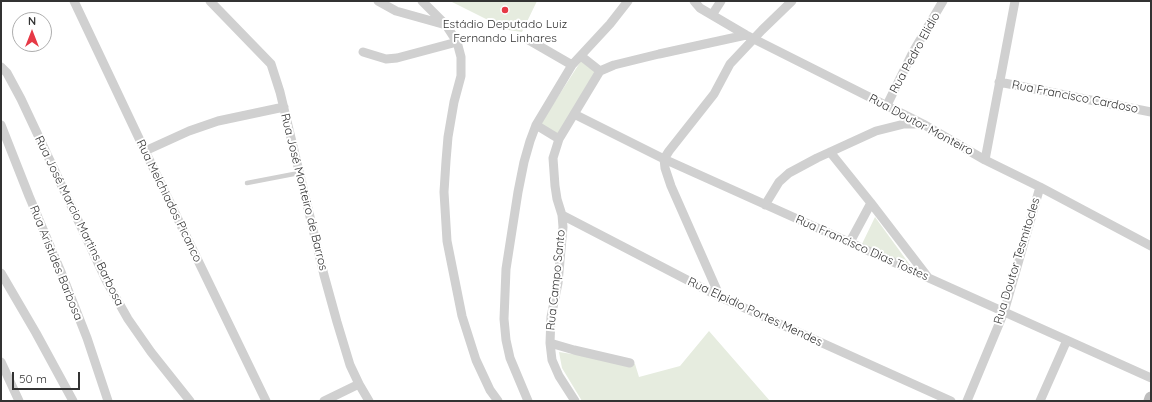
<!DOCTYPE html>
<meta charset="utf-8">
<style>
body{margin:0}
#map{position:relative;width:1152px;height:402px;overflow:hidden;background:#fff;font-family:Quicksand,sans-serif}
canvas{display:block}
.frame{position:absolute;inset:0;border:2px solid #333;pointer-events:none}
.north{position:absolute;left:12px;top:12px;width:40px;height:40px;box-sizing:border-box;background:#fff;border:1px solid #adadad;border-radius:50%;rotate:0deg;font-size:11px;font-weight:700;line-height:16px;text-align:center;color:#333}
.north::after{content:'';display:block;margin:auto;width:14px;height:18px;background:#e63946;clip-path:polygon(50% 0,100% 100%,50% 72%,0 100%)}
.scale{position:absolute;left:12px;top:372px;width:68px;height:18px;box-sizing:border-box;border:2px solid #333;border-top:0;padding-left:5px;font-size:12px;line-height:14px;white-space:nowrap;color:#333;-webkit-text-stroke:3px #fff;paint-order:stroke}
</style>
<div id="map">
<canvas width="1152" height="402"></canvas>
<div class="frame"></div>
<div class="north">N</div>
<div class="scale">50 m</div>
</div>
<script>
const c = document.querySelector('canvas').getContext('2d');
c.lineJoin = 'round';
function paint(path, color) {
  c.fillStyle = color;
  c.fill(path, 'evenodd');
}
function shape(rows) {
  const path = new Path2D();
  for (const r of rows) {
    path.moveTo(r[0], r[1]);
    for (let i = 2; i < r.length; i += 2) path.lineTo(r[i], r[i + 1]);
  }
  return path;
}
function trace(path, color, width, dash) {
  c.strokeStyle = color;
  c.lineWidth = width;
  c.lineCap = dash ? 'butt' : 'round';
  c.setLineDash(dash || []);
  c.stroke(path);
}
function drawText(font, color, halo, rows, align = 'center') {
  c.font = font + ' Quicksand,sans-serif';
  c.lineWidth = 4;
  c.setLineDash([]);
  c.textBaseline = 'middle';
  c.strokeStyle = halo;
  c.fillStyle = color;
  for (const [text, x, y, turn = 0] of rows) {
    c.save();
    c.translate(x, y);
    c.rotate((+turn || 0) * Math.PI / 180);
    c.textAlign = isNaN(turn) ? turn : align;
    if (halo) c.strokeText(text, 0, 0);
    c.fillText(text, 0, 0);
    c.restore();
  }
}
const green = shape([
 [450,1,537,1,522,32,508,30],
 [581,61,599,75,559,136,539,126],
 [875,217,910,265,862,244],
 [709,331,770,401,582,401,562,368,559,352,635,364,639,377,680,366]
]);
const lane = shape([
 [247,183,299,173]
]);
const street = shape([
 [74,1,145,151,266,401],
 [210,1,271,64,280,92,324,275,337,322,350,365,359,384,369,401],
 [378,1,396,11,446,25],
 [422,1,446,25,457,42,461,57,461,76,454,102,448,137,446,161,444,192,447,241,462,316,476,360,490,390,498,401],
 [694,1,700,8,746,35,923,124,985,160,1040,187,1151,246],
 [712,15,721,1],
 [527,39,572,65],
 [363,52,386,59,397,58,457,42],
 [581,56,600,71,614,65,659,54,746,35],
 [1,67,7,73,21,99,107,282,128,319,151,352,190,401],
 [999,82,1151,112],
 [887,105,913,52,943,1],
 [574,114,664,159,1151,378],
 [1,125,29,196,61,272,87,338,108,401],
 [536,125,559,139],
 [145,151,189,131,218,121,284,107],
 [830,152,871,203,927,276],
 [985,160,1015,1],
 [765,205,779,182,789,173,817,158,876,131,904,124,921,124],
 [562,215,720,297,951,401],
 [850,242,871,203],
 [1,273,36,333,73,401],
 [720,297,671,186,665,168,664,159,669,151,714,94,730,64,762,30,792,1],
 [550,343,574,350,630,363],
 [1,362,19,401],
 [324,401,359,384],
 [528,401,510,358,506,340,504,319,506,269,518,192,524,162,530,141,536,125,572,65,610,24,628,1],
 [575,401,559,376,552,360,550,343,551,317,558,283,563,227,562,215,557,199,555,186,553,158,559,139,600,71],
 [967,401,1004,312,1040,187],
 [1040,401,1067,340]
]);
const secondary = shape([
 [1150,401,1151,398]
]);
const markers = [
 [505,10,4,"#e63946"]
];
const poiNames = [
 ["Estádio Deputado Luiz",505,24],
 ["Fernando Linhares",505,38]
];
const streetNames = [
 ["Rua Pedro Elidio",915,53,-61],
 ["Rua Francisco Cardoso",1075,97,11],
 ["Rua Doutor Monteiro",921,125,28],
 ["Rua José Monteiro de Barros",304,192,76],
 ["Rua Melchiados Picanco",169,201,64],
 ["Rua José Marcio Martins Barbosa",79,221,64],
 ["Rua Francisco Dias Tostes",862,248,24],
 ["Rua Doutor Tesmitocles",1017,261,-73],
 ["Rua Aristides Barbosa",56,263,68],
 ["Rua Campo Santo",556,280,-84],
 ["Rua Elpidio Portes Mendes",755,312,25]
];
paint(green, '#e6ecdf');
trace(lane, '#d0d0d0', 4.5);
trace(street, '#d0d0d0', 9);
trace(secondary, '#bdbdbd', 13);
for (const [x, y, r, color] of markers) {
  const dot = new Path2D();
  dot.arc(x, y, r, 0, 2 * Math.PI);
  c.fillStyle = color;
  c.fill(dot);
  trace(dot, '#fff', 1.5);
}
drawText('12px', '#333', '#fff', poiNames);
drawText('12px', '#333', '#fff', streetNames);
</script>
